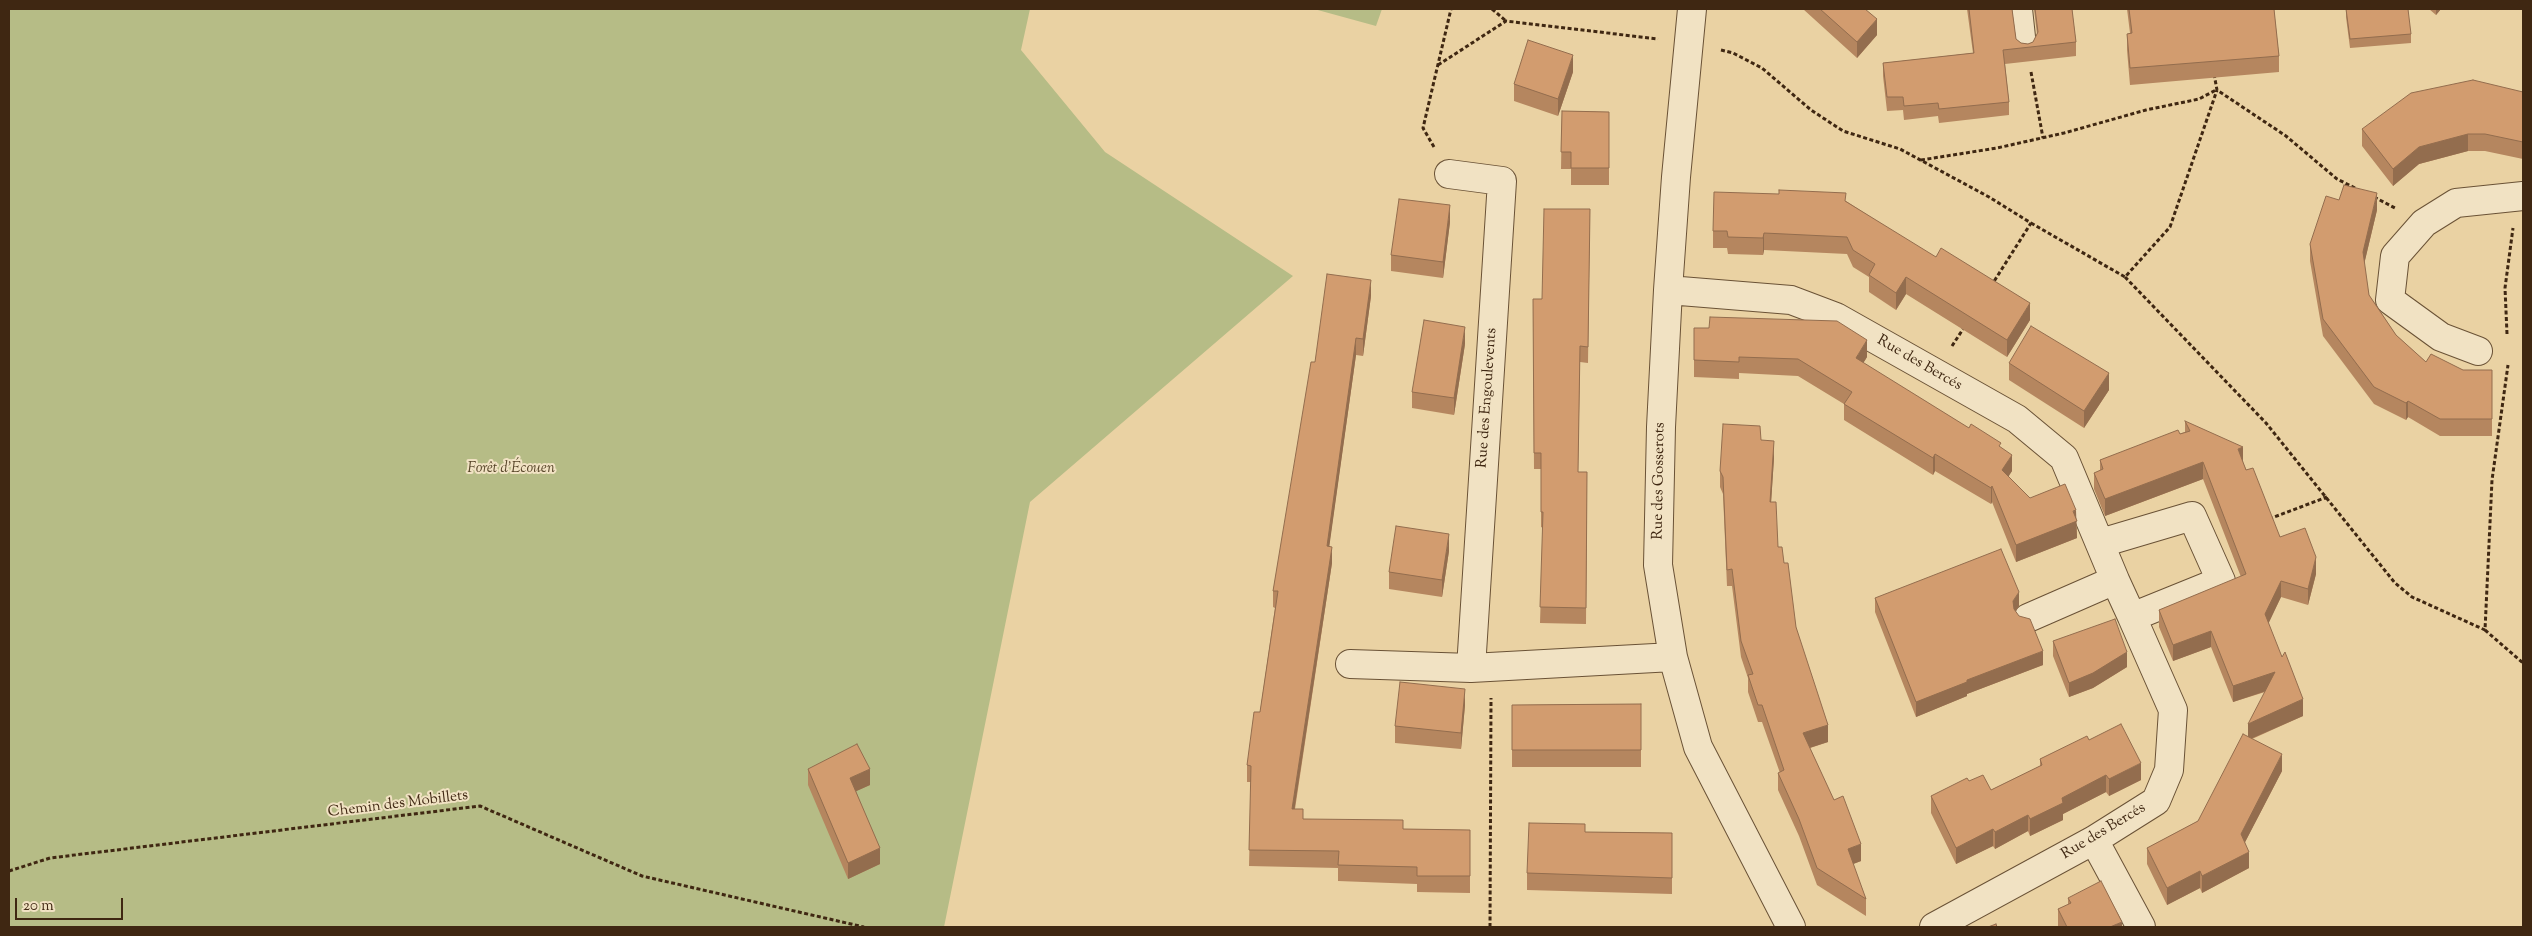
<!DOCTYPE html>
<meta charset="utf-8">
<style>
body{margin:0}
#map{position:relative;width:2532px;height:936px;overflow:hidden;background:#ead2a3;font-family:"Sorts Mill Goudy",serif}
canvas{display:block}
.frame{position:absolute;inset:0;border:10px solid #3f2712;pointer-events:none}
.scale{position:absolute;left:15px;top:898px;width:108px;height:22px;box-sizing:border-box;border:2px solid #3f2712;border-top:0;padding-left:6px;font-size:15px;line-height:18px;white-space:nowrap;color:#3f2712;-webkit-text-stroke:4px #f1e2c3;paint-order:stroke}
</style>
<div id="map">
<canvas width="2532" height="936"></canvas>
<div class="frame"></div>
<div class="scale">20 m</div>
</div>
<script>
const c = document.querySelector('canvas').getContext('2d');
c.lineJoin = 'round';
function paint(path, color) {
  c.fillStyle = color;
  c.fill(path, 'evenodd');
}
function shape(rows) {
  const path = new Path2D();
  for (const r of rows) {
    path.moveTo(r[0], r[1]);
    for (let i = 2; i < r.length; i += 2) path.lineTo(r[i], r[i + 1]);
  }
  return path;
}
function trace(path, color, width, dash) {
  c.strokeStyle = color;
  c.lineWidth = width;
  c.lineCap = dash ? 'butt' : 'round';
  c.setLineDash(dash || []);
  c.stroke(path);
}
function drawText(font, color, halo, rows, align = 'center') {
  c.font = font + ' "Sorts Mill Goudy",serif';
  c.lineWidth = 4;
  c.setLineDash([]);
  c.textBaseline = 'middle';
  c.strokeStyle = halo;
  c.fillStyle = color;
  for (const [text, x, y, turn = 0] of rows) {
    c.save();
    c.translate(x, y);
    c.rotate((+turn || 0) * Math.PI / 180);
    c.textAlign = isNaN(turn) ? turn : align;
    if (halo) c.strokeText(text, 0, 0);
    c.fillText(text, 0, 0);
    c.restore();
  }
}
const green = shape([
 [9,9,1030,9,1021,50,1105,152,1293,276,1030,502,944,927,9,927],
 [1314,9,1382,9,1376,26]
]);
const path = shape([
 [1492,9,1506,21],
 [1721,50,1733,53,1762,68,1811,110,1843,131,1900,149,1989,197,2031,223,1993,283],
 [1438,65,1506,21,1658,39],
 [2031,72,2043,138],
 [2214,74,2217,90,2286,136,2337,179,2357,189],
 [1434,147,1423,128,1451,9],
 [1921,160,1997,148,2064,133,2146,110,2199,99,2216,90],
 [2374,197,2395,208],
 [2031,223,2125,277,2170,227,2217,90],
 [2125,277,2266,423,2395,583,2412,597,2485,630,2492,480,2508,365],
 [2507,334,2505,288,2513,228],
 [1952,346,1965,326],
 [2269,519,2327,497],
 [2485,630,2523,663],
 [9,871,50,858,480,806,642,876,864,927],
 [1490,927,1491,698]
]);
const lane = shape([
 [2022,9,2026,46]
]);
const street = shape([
 [1692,9,1676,177,1668,290,1661,427,1658,565,1673,657,1698,747,1791,927],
 [1449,174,1502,181,1471,668],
 [1668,290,1791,300,1836,317,2017,419,2064,458,2115,580],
 [2478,351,2441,337,2390,300,2395,256,2424,223,2456,203,2523,196],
 [2028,618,2115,580,2132,617],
 [1350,664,1471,668,1673,657],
 [2094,840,2141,927],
 [1934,927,2094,840,2156,801,2169,770,2173,710,2132,617,2221,581,2192,516,2101,543]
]);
const wall = shape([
 [1803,9,1865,9,1877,35,1857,58],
 [1967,9,2012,9,2016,39,2021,43,2028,44,2033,42,2037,34,2034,9,2072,9,2076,42,2076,56,2005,64,2009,102,2009,115,1939,123,1938,116,1904,120,1903,110,1887,111,1883,76,1883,63,1973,53],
 [2127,9,2274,9,2279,56,2279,72,2130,85,2127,50,2127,34,2130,33],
 [2346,9,2411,34,2411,43,2350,48,2346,17],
 [2429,9,2441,9,2436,15],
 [1573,72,1558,116,1514,101,1514,84],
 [2523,92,2523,159,2485,151,2468,151,2419,164,2393,186,2362,146,2362,129],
 [1562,111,1609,112,1609,185,1571,185,1571,169,1561,169],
 [1846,201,2030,320,2007,357,1906,294,1896,310,1869,292,1869,277,1853,267,1847,254,1764,250,1763,255,1728,254,1727,248,1713,248,1713,231],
 [1590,209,1588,363,1580,362,1578,472,1587,472,1586,624,1540,623,1543,528,1541,527,1541,469,1534,469,1533,299,1542,299],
 [2377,210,2364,264,2369,295,2396,335,2426,362,2463,370,2492,370,2492,436,2440,436,2408,417,2406,420,2374,404,2323,336,2310,261,2310,244],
 [1450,222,1443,278,1391,271,1391,255],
 [1371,296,1363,356,1356,355,1329,546,1332,563,1295,809,1303,819,1403,829,1470,830,1470,893,1417,892,1417,884,1338,881,1338,868,1249,866,1251,782,1247,782,1247,765,1260,712,1275,608,1273,607,1273,591,1315,362],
 [1694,328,1867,357,1863,363,2001,448,2012,471,2008,476,2030,498,2076,519,2077,538,2016,562,1992,502,1991,504,1935,471,1933,475,1844,420,1844,404,1798,376,1739,373,1739,379,1694,377],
 [1465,344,1454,415,1412,408,1412,392],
 [2009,363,2109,390,2084,428,2009,380],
 [2185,421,2243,463,2280,537,2316,574,2308,605,2281,597,2268,623,2303,716,2252,739,2282,771,2245,842,2249,868,2202,893,2200,888,2167,905,2147,864,2147,848,2198,821,2248,737,2265,692,2233,702,2211,647,2173,661,2159,627,2159,610,2241,577,2203,479,2105,516,2094,489,2094,473,2100,471,2100,460,2185,432],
 [1761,440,1774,458,1771,502,1778,547,1784,563,1796,627,1828,742,1810,748,1861,861,1853,864,1866,899,1866,916,1817,885,1799,836,1778,790,1778,773,1780,773,1762,722,1758,722,1748,692,1748,678,1741,657,1732,586,1727,586,1723,494,1720,487,1720,471],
 [1449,551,1442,597,1389,589,1389,572],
 [1875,598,2019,606,2015,612,2043,665,1967,694,1967,696,1916,717,1875,612],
 [2053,641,2127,667,2093,688,2069,697,2053,656],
 [1641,704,1641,767,1512,767,1512,705],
 [1465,705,1461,749,1395,743,1395,726],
 [2089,740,2141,780,2109,796,2106,792,2063,814,2063,820,2030,836,2028,831,1995,849,1993,846,1956,864,1931,813,1931,796,1969,781,1991,790,2040,766,2040,759],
 [808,769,870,785,856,791,880,864,848,879,808,785],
 [1585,832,1672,833,1672,894,1527,890,1527,873],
 [2068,898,2122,927,2058,927,2058,909,2068,905]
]);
const shadedWall = shape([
 [2436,9,2441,9,2436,15],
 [1877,19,1877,35,1857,58,1857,42],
 [1573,55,1573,72,1558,116,1558,99],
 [2468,134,2468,151,2419,164,2393,186,2393,169,2419,147],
 [2377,193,2377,210,2363,269,2363,252],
 [1450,205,1450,222,1443,278,1443,262],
 [1764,233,1764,250,1763,255,1763,238],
 [1906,277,1906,294,1896,310,1896,293],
 [1371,280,1371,296,1363,356,1363,339],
 [2030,303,2030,320,2007,357,2007,340],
 [1465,327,1465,344,1454,415,1454,398],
 [1356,338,1356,355,1327,563,1327,546],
 [1867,340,1867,357,1856,375,1856,358],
 [2109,373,2109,390,2084,428,2084,411],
 [2408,401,2408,417,2406,420,2406,403],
 [1774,441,1774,458,1770,519,1770,502],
 [2243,447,2243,464,2238,449],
 [1935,454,1935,471,1933,475,1933,458],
 [2012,455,2012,471,2002,487,2002,470],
 [2203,462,2203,479,2105,516,2105,499],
 [1992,486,1992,502,1991,504,1991,488],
 [2076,510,2077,538,2016,562,2016,545],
 [1449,534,1449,551,1442,597,1442,580],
 [1332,547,1332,563,1292,825,1292,809],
 [2316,557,2316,574,2308,605,2308,589],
 [2281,581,2281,597,2265,631,2265,614],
 [2019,592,2019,606,2013,616,2013,601],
 [2211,631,2211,647,2173,661,2173,645],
 [2043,651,2043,665,1967,694,1967,696,1916,717,1916,702,1967,680],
 [2127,652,2127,667,2093,688,2069,697,2069,683],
 [2275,672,2275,688,2233,702,2233,686],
 [1465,689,1465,705,1461,749,1461,733],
 [2303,699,2303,716,2248,740,2248,724],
 [1828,725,1828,742,1803,750,1803,733],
 [2282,754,2282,771,2241,850,2241,834],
 [2141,763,2141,780,2109,796,2109,779],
 [870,769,870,785,850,794,850,778],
 [2106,775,2106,792,2063,814,2063,820,2030,836,2030,819,2062,798],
 [2028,815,2028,831,1995,849,1995,832],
 [1993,829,1993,846,1956,864,1956,848],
 [1861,844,1861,861,1848,866,1848,849],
 [880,848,880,864,848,879,848,863],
 [2249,852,2249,868,2202,893,2202,876],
 [2200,871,2200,888,2167,905,2167,888],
 [2122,922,2122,927,2110,927]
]);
const building = shape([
 [1820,9,1865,9,1877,19,1857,42,1820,9],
 [1969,9,2012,9,2016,39,2021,43,2028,44,2033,42,2038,32,2035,9,2072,9,2076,42,2003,50,2009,102,1939,109,1938,103,1904,106,1903,97,1887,97,1883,63,1974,53,1969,9],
 [2129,9,2274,9,2279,56,2130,68,2127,34,2132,33,2129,9],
 [2346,9,2408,9,2411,34,2350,39,2346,9],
 [1528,40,1573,55,1558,99,1514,84,1528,40],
 [2473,80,2523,92,2523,142,2485,134,2468,134,2419,147,2393,169,2362,129,2411,93,2473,80],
 [1562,111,1609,112,1609,168,1571,168,1571,152,1561,152,1562,111],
 [2344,185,2377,193,2363,252,2369,295,2396,335,2426,362,2431,354,2463,370,2492,370,2492,419,2440,419,2408,401,2406,403,2374,387,2323,319,2310,244,2326,196,2339,200,2344,185],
 [1779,190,1846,193,1845,201,1936,257,1941,248,2030,303,2007,340,1906,277,1896,293,1869,275,1875,264,1853,250,1847,237,1764,233,1763,238,1728,237,1727,231,1713,231,1714,192,1779,194,1779,190],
 [1399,199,1450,205,1443,262,1391,255,1399,199],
 [1544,209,1590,209,1588,347,1580,346,1578,472,1587,472,1586,608,1540,607,1543,512,1541,512,1541,453,1534,453,1533,299,1542,299,1544,209],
 [1327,274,1371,280,1363,339,1356,338,1327,546,1332,547,1292,809,1303,809,1303,819,1403,820,1403,829,1470,830,1470,876,1417,876,1417,867,1338,865,1339,851,1249,850,1251,766,1247,765,1254,712,1260,712,1278,591,1273,591,1311,362,1315,362,1327,274],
 [1710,317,1837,321,1867,340,1856,358,1969,428,1971,424,2001,443,1999,446,2012,455,2002,470,2030,498,2065,484,2076,510,2073,511,2077,521,2016,545,1992,486,1991,488,1935,454,1933,458,1844,404,1852,392,1798,359,1739,357,1739,362,1694,360,1694,328,1709,328,1710,317],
 [1424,320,1465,327,1454,398,1412,392,1424,320],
 [2031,326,2109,373,2084,411,2009,363,2031,326],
 [2185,421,2243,447,2238,449,2246,470,2253,468,2280,537,2305,528,2316,557,2308,589,2281,581,2265,614,2282,657,2285,652,2303,699,2248,724,2275,672,2233,686,2211,631,2173,645,2159,610,2246,574,2203,462,2105,499,2094,473,2103,469,2100,460,2178,430,2180,434,2190,431,2185,421],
 [1723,424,1760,426,1761,440,1774,441,1770,502,1776,502,1778,547,1782,547,1784,563,1788,563,1796,627,1828,725,1803,733,1834,800,1843,796,1861,844,1848,849,1866,899,1817,868,1799,819,1778,773,1784,770,1762,705,1758,705,1748,675,1753,674,1741,641,1732,569,1727,570,1723,477,1720,471,1723,424],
 [1396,526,1449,534,1442,580,1389,572,1396,526],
 [2001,549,2019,592,2013,601,2014,609,2019,616,2030,619,2043,651,1967,680,1967,682,1916,702,1875,598,2001,549],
 [2115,619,2127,652,2093,673,2069,683,2053,641,2115,619],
 [1400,682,1465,689,1461,733,1395,726,1400,682],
 [1641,704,1641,750,1512,750,1512,705,1641,704],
 [2121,724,2141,763,2109,779,2106,775,2062,798,2063,803,2030,819,2028,815,1995,832,1993,829,1956,848,1931,796,1967,778,1969,781,1983,775,1991,790,2042,765,2040,759,2087,736,2089,740,2121,724],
 [2243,734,2282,754,2241,834,2249,852,2202,876,2200,871,2167,888,2147,848,2198,821,2243,734],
 [857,744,870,769,850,778,880,848,848,863,808,769,857,744],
 [1529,823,1585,824,1585,832,1672,833,1672,878,1527,873,1529,823],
 [2101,881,2122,922,2110,927,2067,927,2058,909,2071,903,2068,898,2101,881],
 [1996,924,1997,927,1988,927,1996,924]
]);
const streetNames = [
 ["Rue des Bercés",1919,364,30],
 ["Rue des Engoulevents",1488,398,-86],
 ["Rue des Gosserots",1660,481,-89],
 ["Chemin des Mobillets",398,805,-7],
 ["Rue des Bercés",2104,832,-31]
];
const parkNames = [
 ["Forêt d'Écouen",511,469]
];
paint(green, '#b6bc86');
trace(lane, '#6a5236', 22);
trace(street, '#6a5236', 30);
trace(path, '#3f2712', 3, [4, 2.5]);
trace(lane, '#f1e2c3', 20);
trace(street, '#f1e2c3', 28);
paint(wall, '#b5865f');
paint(shadedWall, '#936d4e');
paint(building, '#d29c6f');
trace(building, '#936d4e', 1);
drawText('15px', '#3f2712', '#f1e2c3', streetNames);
drawText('italic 15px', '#574529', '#f1e2c3', parkNames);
</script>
